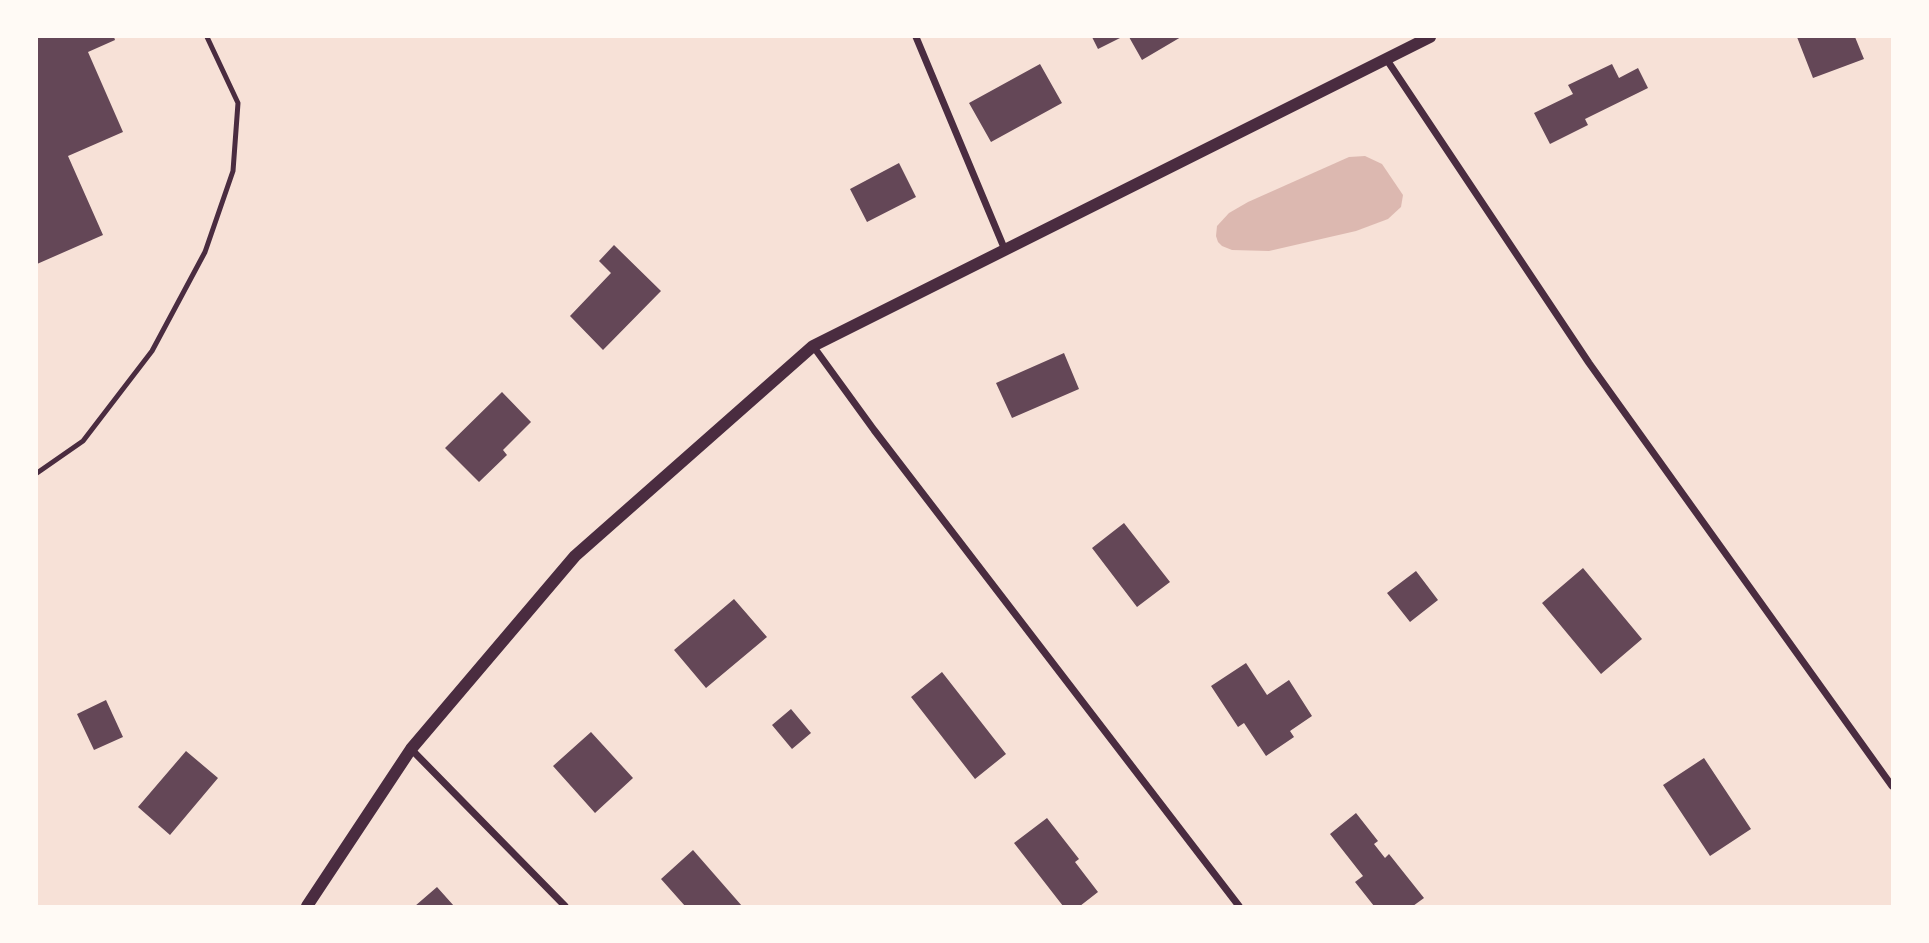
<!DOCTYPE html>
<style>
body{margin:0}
#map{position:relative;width:1929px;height:943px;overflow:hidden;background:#f7e1d7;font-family:Bitter,serif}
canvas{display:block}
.frame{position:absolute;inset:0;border:38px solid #fffaf5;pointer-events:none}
</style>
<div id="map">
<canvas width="1929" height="943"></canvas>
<div class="frame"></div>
</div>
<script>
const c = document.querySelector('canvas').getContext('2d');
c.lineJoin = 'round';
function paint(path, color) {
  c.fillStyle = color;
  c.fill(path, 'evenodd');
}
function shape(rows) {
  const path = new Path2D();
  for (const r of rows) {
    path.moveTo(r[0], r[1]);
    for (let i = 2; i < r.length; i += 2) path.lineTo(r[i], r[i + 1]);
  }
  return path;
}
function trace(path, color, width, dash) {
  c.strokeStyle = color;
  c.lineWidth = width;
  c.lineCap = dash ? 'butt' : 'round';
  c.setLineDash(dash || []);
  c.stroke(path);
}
const water = shape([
 [1365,156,1382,164,1403,195,1401,207,1388,219,1356,231,1269,251,1232,250,1222,246,1218,242,1216,236,1217,226,1229,213,1248,202,1349,157]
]);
const building = shape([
 [37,37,114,37,115,40,88,52,123,132,68,156,103,235,37,264],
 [1092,37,1122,37,1098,49],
 [1129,37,1181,37,1142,60],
 [1797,37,1855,37,1864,59,1813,78],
 [1040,64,1062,103,991,142,969,103],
 [1612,64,1619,78,1638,68,1648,88,1585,119,1588,125,1550,144,1534,113,1573,94,1568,85],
 [899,163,916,197,867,222,850,189],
 [614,245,661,291,603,350,570,316,611,273,599,261],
 [1064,353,1079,389,1012,418,996,383],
 [502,392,531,422,503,450,507,455,479,482,445,448],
 [1124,523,1170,582,1137,607,1092,548],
 [1583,568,1642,639,1601,674,1542,603],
 [1416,571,1438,600,1410,622,1387,593],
 [734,599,767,637,706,688,674,650],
 [1246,663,1267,695,1289,680,1312,716,1290,731,1294,737,1266,756,1244,723,1238,727,1211,686],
 [942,672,1006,754,975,779,911,697],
 [106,700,123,737,94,750,77,714],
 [791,709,811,733,792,749,772,725],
 [591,732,633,778,595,813,553,766],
 [186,751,218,778,170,835,138,807],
 [1704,758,1751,829,1710,856,1663,785],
 [1356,813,1378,841,1374,844,1385,858,1389,854,1424,898,1413,906,1374,906,1355,882,1363,876,1330,834],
 [1047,818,1079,859,1075,862,1098,892,1080,906,1063,906,1014,843],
 [693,850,742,906,685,906,661,879],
 [437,887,454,906,415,906]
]);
const service = shape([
 [37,473,83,441,152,351,205,252,233,171,238,103,207,37]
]);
const minor = shape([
 [916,37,1005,250],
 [1387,60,1589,363,1892,786],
 [813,346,874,430,1239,906],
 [411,749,565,906]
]);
const tertiary = shape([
 [307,906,411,749,575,556,813,346,1430,37]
]);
paint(water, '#dcb8b0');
paint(building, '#644757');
trace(service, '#4a2c40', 5);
trace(minor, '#4a2c40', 7);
trace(tertiary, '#4a2c40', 12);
</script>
